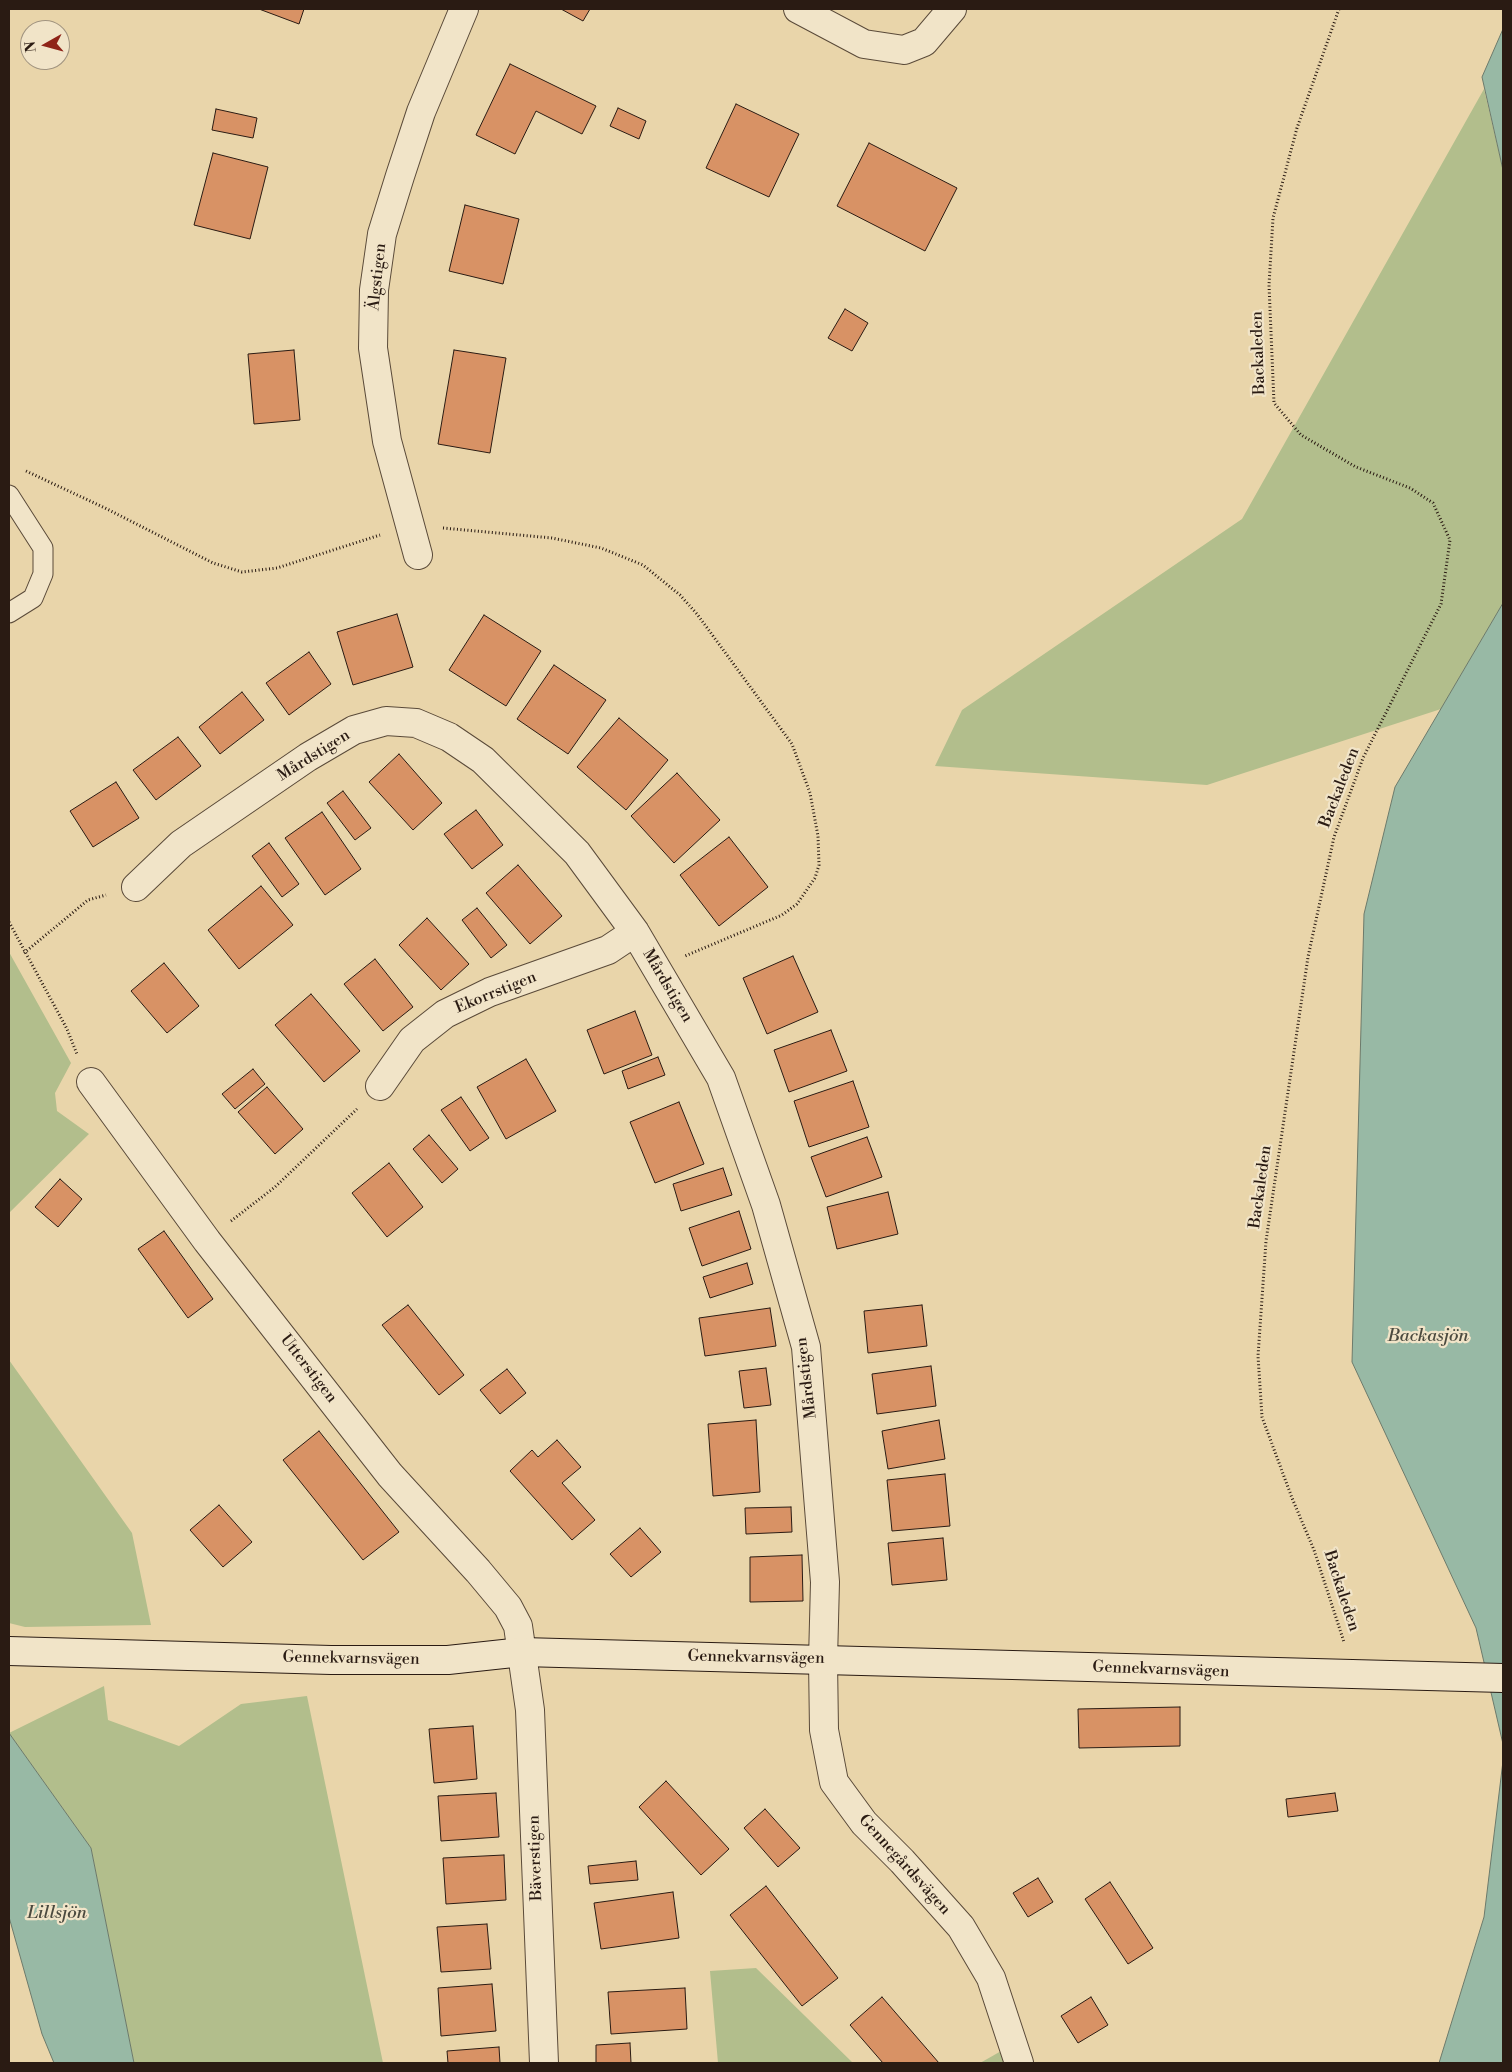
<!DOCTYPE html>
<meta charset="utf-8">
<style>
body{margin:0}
#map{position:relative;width:1512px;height:2072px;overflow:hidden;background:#e9d5aa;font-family:"Libre Bodoni",serif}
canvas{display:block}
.frame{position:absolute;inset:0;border:10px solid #2a1b13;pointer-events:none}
.north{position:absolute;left:20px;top:20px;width:50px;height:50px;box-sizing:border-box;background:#f1e4c8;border:1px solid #a19480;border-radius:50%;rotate:263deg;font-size:14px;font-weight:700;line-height:20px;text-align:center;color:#2a1b13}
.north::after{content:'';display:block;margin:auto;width:18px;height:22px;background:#8f2418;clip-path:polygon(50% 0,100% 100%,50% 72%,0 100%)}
</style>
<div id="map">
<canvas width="1512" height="2072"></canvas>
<div class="frame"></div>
<div class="north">N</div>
</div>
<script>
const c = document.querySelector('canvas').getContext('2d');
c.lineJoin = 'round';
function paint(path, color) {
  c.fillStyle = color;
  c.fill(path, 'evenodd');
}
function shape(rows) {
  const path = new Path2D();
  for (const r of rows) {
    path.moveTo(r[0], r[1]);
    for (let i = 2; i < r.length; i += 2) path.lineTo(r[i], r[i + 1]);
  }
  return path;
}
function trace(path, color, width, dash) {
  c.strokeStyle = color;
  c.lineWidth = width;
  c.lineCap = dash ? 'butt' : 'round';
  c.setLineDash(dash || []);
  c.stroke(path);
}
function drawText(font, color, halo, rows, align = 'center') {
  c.font = font + ' "Libre Bodoni",serif';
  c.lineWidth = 4.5;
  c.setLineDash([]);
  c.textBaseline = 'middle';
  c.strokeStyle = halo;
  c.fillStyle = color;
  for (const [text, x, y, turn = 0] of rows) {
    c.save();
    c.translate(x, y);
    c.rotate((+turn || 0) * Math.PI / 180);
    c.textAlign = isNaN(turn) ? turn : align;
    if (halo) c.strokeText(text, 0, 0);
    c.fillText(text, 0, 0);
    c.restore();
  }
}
const green = shape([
 [1484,89,1503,170,1503,603,1441,709,1207,785,935,766,962,710,1242,519],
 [9,952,71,1063,55,1093,57,1111,89,1134,9,1213],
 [9,1360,132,1533,151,1625,25,1627,9,1623],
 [104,1686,108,1720,179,1746,241,1704,307,1696,383,2063,134,2063,91,1848,9,1733],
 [756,1968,853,2063,718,2063,710,1971],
 [1003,2050,1006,2063,980,2063]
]);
const water = shape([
 [1503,29,1503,170,1482,77,1503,29],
 [1503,603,1503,1744,1476,1628,1352,1362,1364,914,1395,787,1503,603],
 [9,1733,91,1848,134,2063,54,2063,42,2034,9,1917,9,1733],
 [1503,1761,1503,2063,1439,2063,1484,1917,1503,1761]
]);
const building = shape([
 [259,9,304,9,299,24,259,9],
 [561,9,590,9,583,21,561,9],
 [510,64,596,106,582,134,536,111,515,154,476,135,510,64],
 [736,104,799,134,769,197,706,168,736,104],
 [618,108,646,121,639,139,610,126,618,108],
 [216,109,257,118,253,138,212,130,216,109],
 [869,143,957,188,925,251,837,206,869,143],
 [213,153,268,167,250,239,194,225,213,153],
 [465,205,519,219,503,284,449,271,465,205],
 [845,309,868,323,852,351,828,338,845,309],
 [294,350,300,420,254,424,248,354,294,350],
 [454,350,506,358,490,453,438,444,454,350],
 [397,614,413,667,353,685,337,632,397,614],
 [484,615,541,651,506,706,449,670,484,615],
 [309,652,331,684,289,715,266,683,309,652],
 [554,665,606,700,568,754,517,719,554,665],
 [242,692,264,720,220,754,199,727,242,692],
 [619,718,668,760,626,810,577,767,619,718],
 [178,737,201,766,156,800,133,770,178,737],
 [399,754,442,803,413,830,369,782,399,754],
 [677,773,720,820,674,863,631,816,677,773],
 [116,782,139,818,93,847,70,811,116,782],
 [343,791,371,828,355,840,327,803,343,791],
 [476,810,503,845,472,869,444,834,476,810],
 [322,812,361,869,325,895,285,838,322,812],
 [729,837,768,887,719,926,680,875,729,837],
 [269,843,299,884,282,897,252,856,269,843],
 [518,865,562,916,530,944,486,893,518,865],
 [261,886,293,925,239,969,208,930,261,886],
 [477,908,507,945,491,958,462,920,477,908],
 [427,918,469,964,441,990,399,945,427,918],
 [793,956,818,1012,767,1034,743,978,793,956],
 [375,959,413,1007,383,1031,344,984,375,959],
 [164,963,199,1006,167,1033,131,991,164,963],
 [311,994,360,1051,324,1082,275,1025,311,994],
 [635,1011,652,1055,604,1074,587,1030,635,1011],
 [831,1030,847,1071,789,1092,774,1050,831,1030],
 [658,1057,665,1075,628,1089,622,1071,658,1057],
 [526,1059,556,1111,506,1139,477,1087,526,1059],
 [253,1069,265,1084,235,1109,222,1094,253,1069],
 [853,1081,869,1127,809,1147,794,1101,853,1081],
 [267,1087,303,1129,275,1154,238,1112,267,1087],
 [461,1097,489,1138,470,1151,441,1110,461,1097],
 [679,1102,704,1164,655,1183,630,1122,679,1102],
 [429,1135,458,1169,442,1183,413,1149,429,1135],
 [867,1137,882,1177,826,1197,811,1157,867,1137],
 [389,1163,423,1207,387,1237,352,1193,389,1163],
 [723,1168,732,1195,681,1211,673,1184,723,1168],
 [60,1179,82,1199,58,1227,35,1207,60,1179],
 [888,1192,898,1234,837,1249,827,1207,888,1192],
 [739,1211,751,1249,702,1266,689,1228,739,1211],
 [164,1231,213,1299,188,1318,138,1249,164,1231],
 [747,1263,753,1284,710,1298,703,1277,747,1263],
 [408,1305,464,1375,439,1395,382,1325,408,1305],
 [922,1305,927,1346,868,1353,864,1311,922,1305],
 [770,1308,776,1346,705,1356,699,1318,770,1308],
 [931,1366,936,1406,877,1414,872,1374,931,1366],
 [766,1368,771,1405,744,1408,739,1371,766,1368],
 [507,1369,526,1393,500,1414,480,1390,507,1369],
 [756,1420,760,1492,713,1496,708,1424,756,1420],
 [939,1420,945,1459,888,1469,882,1431,939,1420],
 [319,1431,399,1532,363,1560,283,1460,319,1431],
 [557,1440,581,1467,562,1483,595,1520,572,1540,510,1471,532,1450,538,1457,557,1440],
 [945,1474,950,1526,892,1531,887,1480,945,1474],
 [219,1505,252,1542,223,1567,190,1530,219,1505],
 [791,1507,792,1532,746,1534,745,1508,791,1507],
 [640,1528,661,1552,631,1577,610,1554,640,1528],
 [943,1538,947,1580,892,1585,888,1543,943,1538],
 [802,1555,803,1601,750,1602,750,1557,802,1555],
 [1180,1707,1180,1746,1079,1748,1078,1709,1180,1707],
 [473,1726,477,1779,434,1783,429,1729,473,1726],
 [666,1781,729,1849,701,1875,639,1807,666,1781],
 [496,1793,499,1837,441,1841,438,1796,496,1793],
 [1335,1793,1338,1811,1288,1817,1286,1799,1335,1793],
 [765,1809,800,1848,778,1867,744,1828,765,1809],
 [504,1855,506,1900,446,1904,443,1858,504,1855],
 [636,1861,638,1880,590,1884,588,1866,636,1861],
 [1038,1878,1053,1902,1028,1917,1013,1893,1038,1878],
 [1110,1882,1153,1948,1128,1964,1085,1899,1110,1882],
 [766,1886,838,1978,802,2006,730,1915,766,1886],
 [673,1892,679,1938,601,1949,594,1903,673,1892],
 [487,1924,491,1969,441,1972,437,1927,487,1924],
 [492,1984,496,2031,441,2036,438,1988,492,1984],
 [685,1988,687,2029,611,2034,608,1992,685,1988],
 [882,1997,939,2063,883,2063,850,2025,882,1997],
 [1091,1997,1108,2025,1078,2043,1061,2016,1091,1997],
 [630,2043,631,2063,596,2063,596,2045,630,2043],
 [499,2047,500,2063,448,2063,447,2051,499,2047]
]);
const path = shape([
 [1339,9,1297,128,1273,218,1269,285,1274,403,1301,435,1356,467,1410,488,1433,503,1450,540,1441,604,1363,758,1334,837,1308,957,1266,1241,1258,1356,1262,1417,1292,1498,1314,1550,1344,1642],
 [26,471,105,508,213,563,242,572,277,568,380,535],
 [443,528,552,538,601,548,643,565,680,595,697,614,792,744,810,793,818,836,819,865,815,878,797,904,782,915,685,956],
 [9,922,67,1029,77,1054],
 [24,953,88,900,106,895],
 [231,1221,275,1187,357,1109]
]);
const lane = shape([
 [9,495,43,548,43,574,33,598,9,613]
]);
const street = shape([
 [798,9,864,44,904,50,924,42,952,9],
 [418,555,387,441,373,348,374,290,382,234,400,176,421,112,464,9],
 [136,887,181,844,308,757,354,730,386,721,416,723,449,737,483,760,577,853,635,932,721,1078,766,1205,806,1347,825,1582,823,1660,824,1730,834,1782,864,1823,902,1861,961,1927,991,1978,1019,2063],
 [91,1082,207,1241,390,1475,478,1571,508,1607,518,1626,530,1710,544,2063],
 [380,1086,412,1040,445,1014,490,992,608,950,635,932]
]);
const secondary = shape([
 [9,1651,331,1660,448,1660,522,1652,1503,1678]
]);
const streetNames = [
 ["Älgstigen",378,277,-84],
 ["Backaleden",1259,353,-92],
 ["Mårdstigen",314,756,-32],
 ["Backaleden",1340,788,-69],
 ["Mårdstigen",667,986,59],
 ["Ekorrstigen",496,993,-22],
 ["Backaleden",1261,1187,-82],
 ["Utterstigen",308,1369,52],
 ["Mårdstigen",807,1378,-97],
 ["Backaleden",1341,1591,72],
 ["Gennekvarnsvägen",756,1658,1],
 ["Gennekvarnsvägen",351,1659,1],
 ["Gennekvarnsvägen",1161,1670,2],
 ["Bäverstigen",536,1858,-92],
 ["Gennegårdsvägen",904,1865,48]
];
const waterNames = [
 ["Backasjön",1428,1337],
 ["Lillsjön",57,1914]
];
paint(green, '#b2be8c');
paint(water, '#98b9a5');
trace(water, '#6c7a6b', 1);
paint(building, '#d89265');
trace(building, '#2a1b13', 1);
trace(lane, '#5a4a39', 21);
trace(street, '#5a4a39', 30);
trace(secondary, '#2a1b13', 30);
trace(path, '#2a1b13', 3, [1, 2.5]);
trace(lane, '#f1e4c8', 19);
trace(street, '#f1e4c8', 28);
trace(secondary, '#f1e4c8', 28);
drawText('16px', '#2a1b13', '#f1e4c8', streetNames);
drawText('italic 18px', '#4b4a3f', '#f1e4c8', waterNames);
</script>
